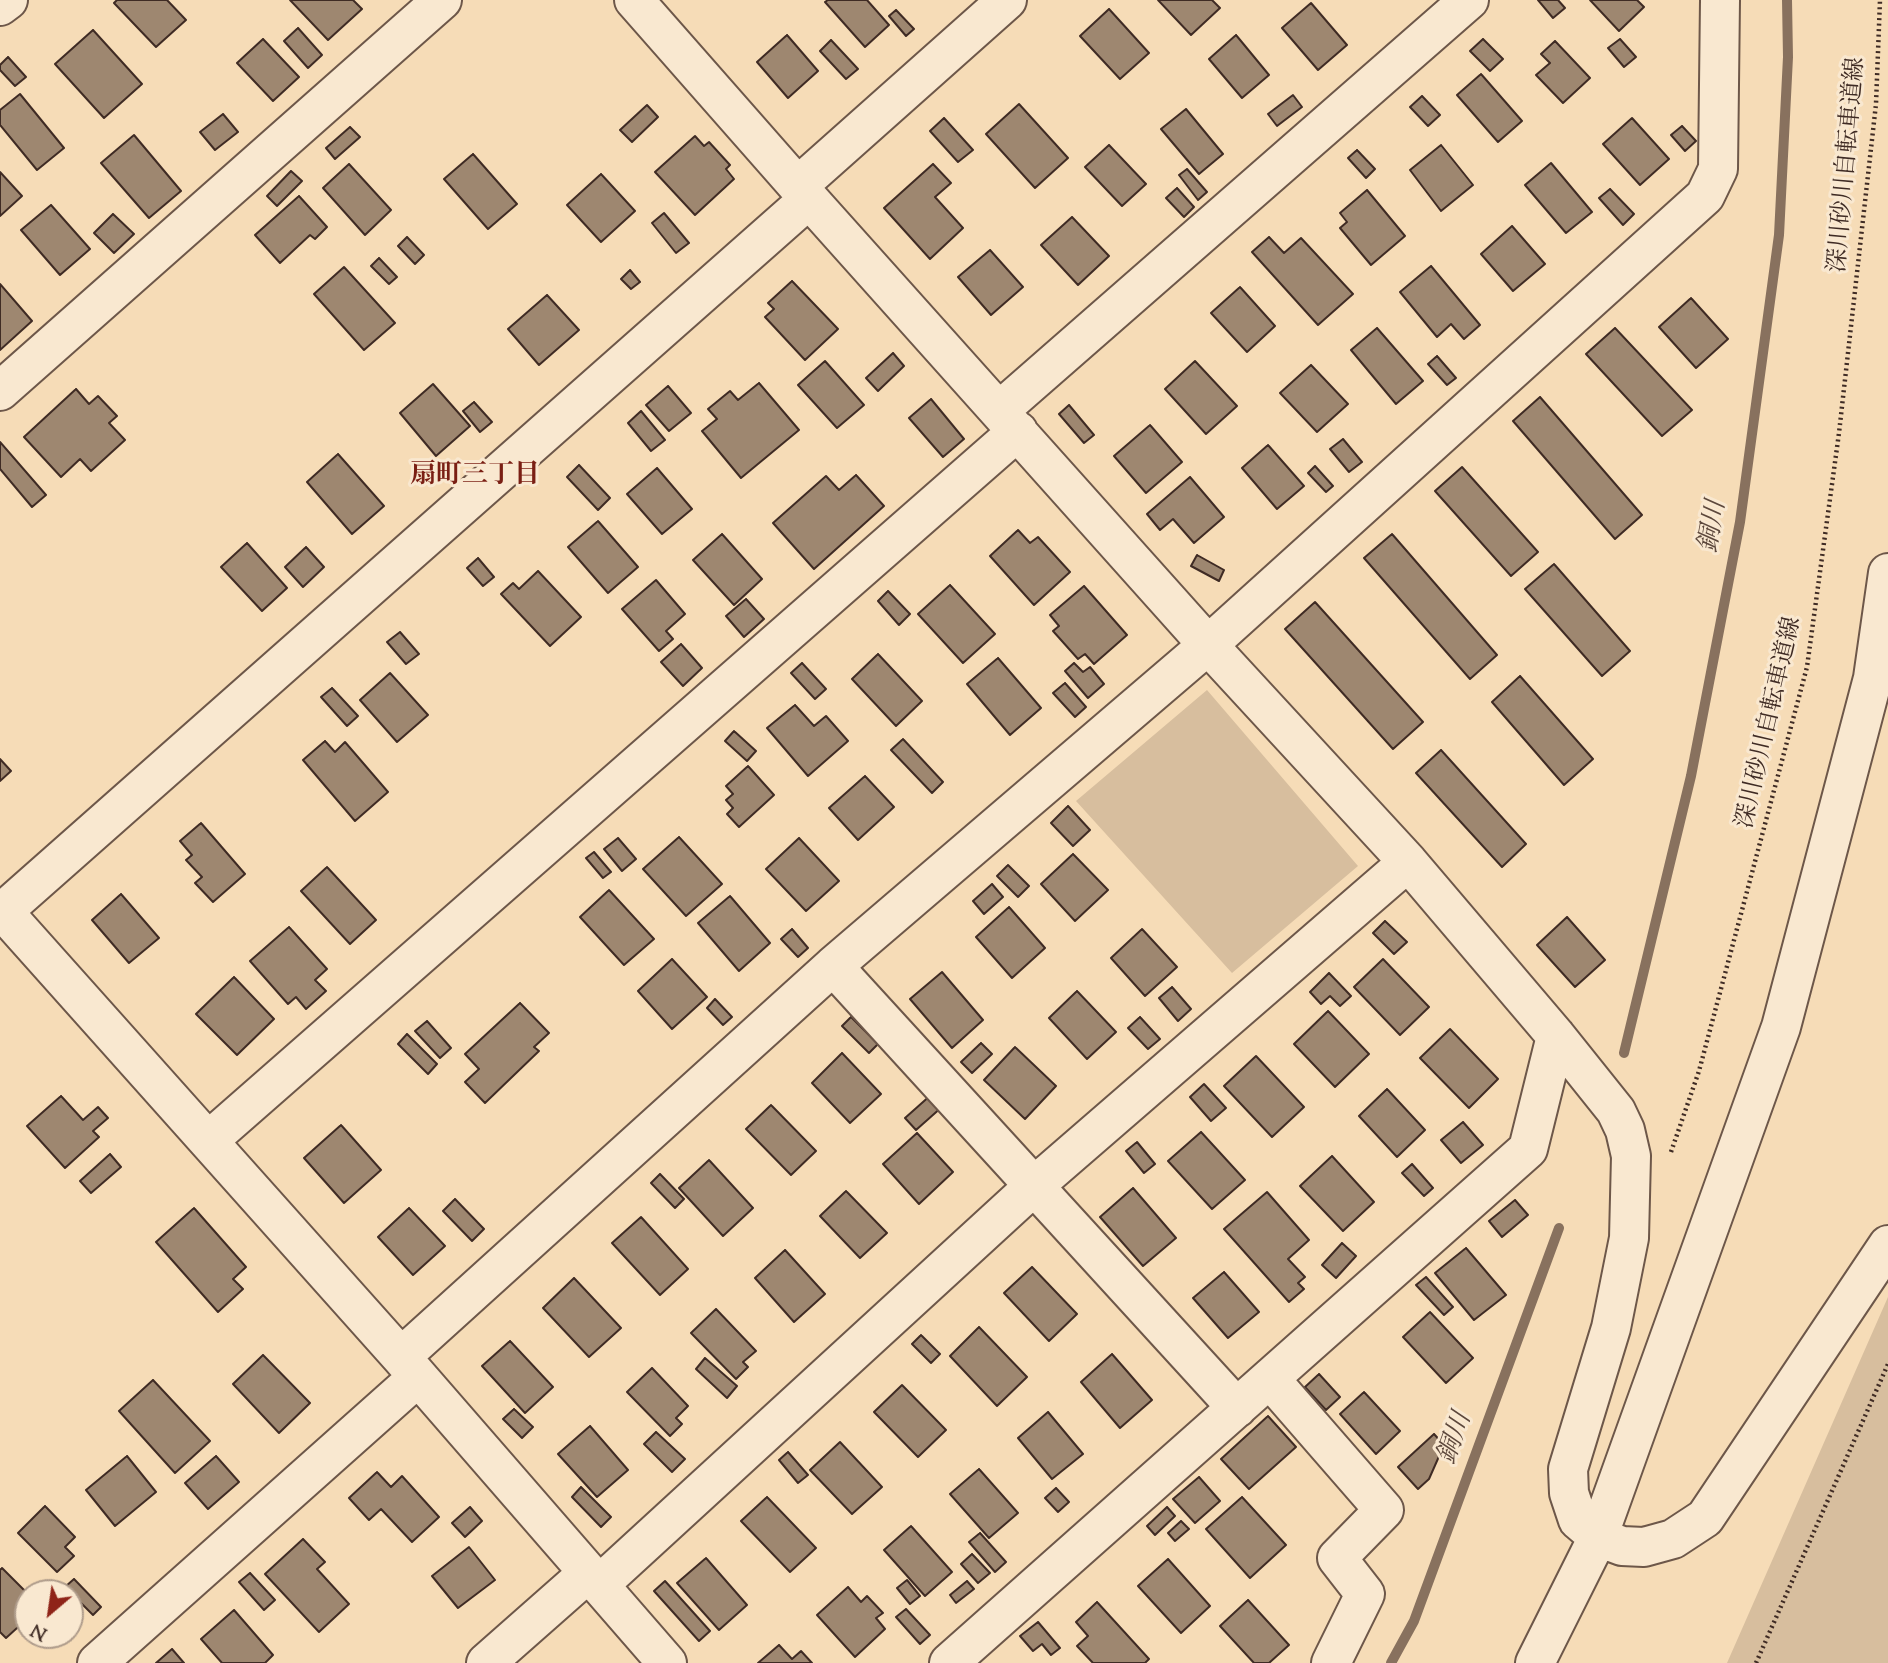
<!DOCTYPE html>
<meta charset="utf-8">
<style>
body{margin:0}
#map{position:relative;width:1888px;height:1663px;overflow:hidden;background:#f6dcb7;font-family:"Sorts Mill Goudy",serif}
canvas{display:block}
.north{position:absolute;left:14px;top:1579px;width:70px;height:70px;box-sizing:border-box;background:#f9e8d0;border:2px solid #af9c8b;border-radius:50%;rotate:209deg;font-size:19px;font-weight:700;line-height:28px;text-align:center;color:#3f2b24}
.north::after{content:'';display:block;margin:auto;width:24px;height:32px;background:#8f2418;clip-path:polygon(50% 0,100% 100%,50% 72%,0 100%)}
</style>
<div id="map">
<canvas width="1888" height="1663"></canvas>
<div class="north">N</div>
</div>
<script>
const c = document.querySelector('canvas').getContext('2d');
c.lineJoin = 'round';
function paint(path, color) {
  c.fillStyle = color;
  c.fill(path, 'evenodd');
}
function shape(rows) {
  const path = new Path2D();
  for (const r of rows) {
    path.moveTo(r[0], r[1]);
    for (let i = 2; i < r.length; i += 2) path.lineTo(r[i], r[i + 1]);
  }
  return path;
}
function trace(path, color, width, dash) {
  c.strokeStyle = color;
  c.lineWidth = width;
  c.lineCap = dash ? 'butt' : 'round';
  c.setLineDash(dash || []);
  c.stroke(path);
}
function drawText(font, color, halo, rows, align = 'center') {
  c.font = font + ' "Sorts Mill Goudy","Noto Serif JP",serif';
  c.lineWidth = 6;
  c.setLineDash([]);
  c.textBaseline = 'middle';
  c.strokeStyle = halo;
  c.fillStyle = color;
  for (const [text, x, y, turn = 0] of rows) {
    c.save();
    c.translate(x, y);
    c.rotate((+turn || 0) * Math.PI / 180);
    c.textAlign = isNaN(turn) ? turn : align;
    if (halo) c.strokeText(text, 0, 0);
    c.fillText(text, 0, 0);
    c.restore();
  }
}
const green = shape([
 [1207,690,1358,866,1232,973,1076,801],
 [1888,1297,1888,1663,1727,1663]
]);
const stream = shape([
 [1624,1053,1691,776,1740,522,1779,235,1788,57,1787,0],
 [1391,1663,1414,1621,1559,1228]
]);
const building = shape([
 [117,0,167,0,186,20,156,47,114,3,117,0],
 [290,0,353,0,362,9,328,40,290,0],
 [828,0,867,0,889,25,865,47,825,2,828,0],
 [1158,0,1212,0,1220,8,1191,35,1158,0],
 [1538,0,1558,0,1565,8,1553,18,1538,0],
 [1590,0,1637,0,1644,7,1619,31,1590,0],
 [1311,3,1347,45,1318,70,1282,28,1311,3],
 [1109,9,1149,53,1120,79,1080,36,1109,9],
 [896,10,914,29,906,36,889,16,896,10],
 [298,28,322,55,308,68,284,41,298,28],
 [93,30,142,84,104,118,55,64,93,30],
 [787,35,818,71,788,98,757,62,787,35],
 [1236,35,1269,75,1242,98,1209,59,1236,35],
 [263,39,299,77,273,101,237,63,263,39],
 [1483,39,1503,59,1490,71,1470,51,1483,39],
 [1620,39,1636,57,1624,67,1608,48,1620,39],
 [831,40,858,69,846,79,820,51,831,40],
 [1555,41,1590,78,1563,103,1536,75,1550,63,1541,54,1555,41],
 [8,57,26,77,15,86,0,70,0,65,8,57],
 [1481,74,1522,121,1498,142,1457,95,1481,74],
 [20,94,64,148,37,170,0,125,0,110,20,94],
 [1293,95,1302,107,1277,126,1268,114,1293,95],
 [1422,96,1440,115,1428,126,1410,107,1422,96],
 [1019,104,1068,158,1035,188,986,134,1019,104],
 [647,105,658,117,632,142,620,130,647,105],
 [1186,109,1223,154,1199,174,1161,129,1186,109],
 [223,114,238,132,215,150,200,132,223,114],
 [944,118,973,150,958,162,930,131,944,118],
 [1632,118,1669,159,1640,185,1603,144,1632,118],
 [1682,126,1696,141,1685,151,1671,135,1682,126],
 [350,127,360,137,335,159,326,148,350,127],
 [134,135,181,191,149,218,101,163,134,135],
 [695,136,704,146,709,142,730,165,726,169,734,179,695,215,655,172,695,136],
 [1109,145,1146,184,1122,206,1085,167,1109,145],
 [1441,145,1473,185,1441,211,1410,170,1441,145],
 [1357,150,1375,169,1366,178,1348,158,1357,150],
 [473,154,517,204,488,229,444,179,473,154],
 [1551,163,1592,212,1566,233,1525,185,1551,163],
 [349,164,391,210,365,235,323,188,349,164],
 [933,164,951,183,935,197,963,228,930,259,884,208,933,164],
 [1187,169,1207,192,1198,200,1179,175,1187,169],
 [291,171,302,181,277,206,267,196,291,171],
 [0,172,22,196,0,216,0,172],
 [601,174,635,211,601,242,567,205,601,174],
 [1177,188,1194,207,1184,217,1166,198,1177,188],
 [1610,189,1634,214,1623,225,1599,198,1610,189],
 [1367,190,1405,236,1371,265,1340,228,1347,222,1340,213,1367,190],
 [299,196,327,227,315,239,310,235,280,263,255,235,299,196],
 [51,205,90,249,60,275,21,230,51,205],
 [664,213,689,243,676,253,652,223,664,213],
 [113,214,134,234,114,253,94,233,113,214],
 [1072,217,1109,256,1078,285,1041,245,1072,217],
 [1512,226,1545,264,1513,291,1481,254,1512,226],
 [407,237,424,255,415,264,398,246,407,237],
 [1269,237,1284,253,1301,238,1353,294,1318,325,1252,252,1269,237],
 [990,250,1023,287,991,315,958,277,990,250],
 [379,258,397,277,389,284,371,266,379,258],
 [1431,266,1480,325,1464,339,1451,324,1437,337,1400,292,1431,266],
 [344,267,395,323,364,350,314,294,344,267],
 [630,270,640,282,631,289,621,279,630,270],
 [792,281,838,329,805,360,765,317,774,309,768,303,792,281],
 [0,284,32,321,0,350,0,284],
 [1240,287,1275,326,1247,352,1211,313,1240,287],
 [547,295,579,330,539,365,508,329,547,295],
 [1691,298,1728,339,1696,368,1659,327,1691,298],
 [1377,328,1423,381,1396,404,1351,350,1377,328],
 [1615,328,1692,410,1662,436,1586,354,1615,328],
 [893,353,904,366,878,391,866,378,893,353],
 [1437,356,1456,378,1447,385,1428,364,1437,356],
 [825,361,864,405,837,428,798,385,825,361],
 [1195,361,1237,406,1206,434,1165,389,1195,361],
 [1311,365,1348,404,1317,432,1280,393,1311,365],
 [759,383,799,430,741,478,702,431,717,419,708,409,730,391,738,400,759,383],
 [433,384,470,426,436,456,400,413,433,384],
 [668,386,691,413,669,431,646,405,668,386],
 [76,389,89,404,98,396,117,416,109,423,125,440,91,471,80,459,61,477,24,437,76,389],
 [1540,397,1642,515,1615,539,1513,421,1540,397],
 [931,399,964,439,943,457,909,418,931,399],
 [474,402,492,422,480,432,463,411,474,402],
 [1069,405,1094,435,1084,443,1059,414,1069,405],
 [641,411,665,440,651,451,628,423,641,411],
 [1150,425,1182,462,1146,493,1114,456,1150,425],
 [1343,439,1362,462,1349,472,1330,449,1343,439],
 [0,442,46,495,32,507,0,469,0,442],
 [1268,445,1304,486,1277,509,1242,468,1268,445],
 [338,454,384,506,352,534,307,482,338,454],
 [579,465,610,498,598,510,567,477,579,465],
 [1315,466,1333,486,1326,492,1308,473,1315,466],
 [1462,467,1538,552,1511,576,1435,491,1462,467],
 [657,468,692,509,662,534,627,494,657,468],
 [856,475,884,506,814,569,773,523,826,476,839,490,856,475],
 [1190,477,1224,517,1194,543,1173,519,1160,530,1147,514,1190,477],
 [598,521,638,567,608,593,568,547,598,521],
 [1018,530,1030,543,1038,537,1070,572,1034,605,990,556,1018,530],
 [722,534,762,579,734,605,693,560,722,534],
 [1392,534,1497,655,1470,679,1364,558,1392,534],
 [247,543,287,588,262,611,221,567,247,543],
 [306,547,324,567,303,587,285,567,306,547],
 [1197,555,1224,570,1219,581,1191,566,1197,555],
 [478,558,494,577,483,586,467,568,478,558],
 [1554,564,1630,651,1602,676,1525,589,1554,564],
 [538,571,581,617,550,646,501,594,513,583,519,589,538,571],
 [656,580,685,614,666,631,673,639,659,651,622,609,656,580],
 [950,585,995,634,963,663,918,614,950,585],
 [1084,586,1127,635,1094,664,1085,654,1078,659,1053,631,1059,626,1050,615,1084,586],
 [888,591,910,614,899,625,878,601,888,591],
 [746,599,764,619,744,637,726,616,746,599],
 [1315,602,1423,722,1393,749,1285,629,1315,602],
 [400,632,419,654,406,664,387,642,400,632],
 [681,644,702,668,683,686,661,662,681,644],
 [878,654,922,701,896,726,852,679,878,654],
 [998,658,1041,708,1010,735,967,684,998,658],
 [802,663,826,689,815,699,791,673,802,663],
 [1074,663,1083,672,1090,667,1104,684,1088,698,1065,671,1074,663],
 [390,673,428,715,397,742,360,700,390,673],
 [1520,676,1593,759,1564,785,1492,702,1520,676],
 [1065,683,1086,707,1075,717,1053,693,1065,683],
 [332,688,358,716,347,726,321,697,332,688],
 [795,705,814,726,826,716,848,741,808,776,767,728,795,705],
 [734,731,756,751,747,761,725,741,734,731],
 [903,739,943,782,932,793,891,750,903,739],
 [325,741,335,752,345,742,388,792,355,821,303,760,325,741],
 [1441,750,1526,844,1502,867,1416,773,1441,750],
 [0,759,11,771,0,781,0,759],
 [748,766,774,795,739,827,727,814,733,808,726,800,733,794,726,786,748,766],
 [865,776,894,807,858,840,829,808,865,776],
 [1068,806,1090,830,1073,846,1051,823,1068,806],
 [201,823,245,874,213,902,195,883,202,877,186,860,192,855,180,841,201,823],
 [679,837,722,884,686,916,643,869,679,837],
 [618,838,636,859,622,871,604,849,618,838],
 [799,838,839,881,806,911,766,869,799,838],
 [594,852,611,872,603,878,586,858,594,852],
 [1073,854,1108,890,1075,921,1041,884,1073,854],
 [1008,865,1029,886,1018,897,997,876,1008,865],
 [327,867,376,920,350,944,301,891,327,867],
 [992,884,1003,897,984,914,973,901,992,884],
 [609,890,654,939,624,965,580,917,609,890],
 [121,894,159,938,129,963,92,920,121,894],
 [730,896,770,943,739,971,698,923,730,896],
 [1009,907,1045,948,1012,978,976,937,1009,907],
 [1567,917,1605,960,1575,987,1537,945,1567,917],
 [1385,921,1407,942,1394,954,1373,933,1385,921],
 [289,927,327,969,315,980,326,991,306,1009,296,997,288,1004,250,961,289,927],
 [792,929,808,948,798,957,781,939,792,929],
 [1142,929,1177,967,1145,996,1111,958,1142,929],
 [672,959,707,997,672,1029,638,991,672,959],
 [1383,959,1429,1007,1400,1035,1354,987,1383,959],
 [942,972,983,1020,952,1048,910,999,942,972],
 [1329,973,1351,996,1340,1006,1330,996,1321,1004,1310,992,1329,973],
 [234,977,274,1019,237,1055,196,1014,234,977],
 [1172,987,1191,1009,1178,1021,1159,998,1172,987],
 [1077,991,1116,1032,1087,1059,1049,1018,1077,991],
 [715,999,732,1017,723,1025,707,1008,715,999],
 [520,1003,549,1033,534,1047,539,1051,485,1103,465,1082,479,1069,465,1054,520,1003],
 [1328,1011,1369,1054,1335,1087,1294,1044,1328,1011],
 [851,1017,878,1044,869,1053,842,1026,851,1017],
 [1140,1017,1160,1039,1148,1049,1128,1028,1140,1017],
 [427,1021,451,1048,440,1058,415,1031,427,1021],
 [1450,1029,1498,1079,1469,1108,1420,1058,1450,1029],
 [407,1034,437,1064,428,1074,398,1044,407,1034],
 [981,1043,992,1054,972,1073,961,1062,981,1043],
 [1015,1047,1056,1086,1025,1119,984,1080,1015,1047],
 [842,1053,881,1094,850,1123,812,1083,842,1053],
 [1256,1056,1304,1107,1272,1137,1224,1086,1256,1056],
 [1204,1084,1226,1108,1211,1121,1190,1097,1204,1084],
 [1387,1089,1425,1130,1397,1157,1359,1116,1387,1089],
 [932,1094,943,1106,916,1130,905,1118,932,1094],
 [61,1096,83,1120,98,1107,108,1118,93,1131,99,1137,65,1168,27,1126,61,1096],
 [771,1105,816,1151,791,1175,746,1129,771,1105],
 [1463,1122,1483,1145,1461,1163,1441,1140,1463,1122],
 [341,1125,381,1170,344,1203,304,1158,341,1125],
 [1201,1132,1245,1180,1212,1209,1168,1161,1201,1132],
 [917,1133,953,1172,919,1204,883,1164,917,1133],
 [1137,1142,1155,1164,1144,1173,1126,1151,1137,1142],
 [110,1154,121,1167,91,1193,80,1181,110,1154],
 [1332,1156,1374,1202,1343,1231,1300,1186,1332,1156],
 [709,1160,753,1208,723,1236,679,1188,709,1160],
 [1412,1164,1433,1188,1424,1196,1402,1173,1412,1164],
 [660,1174,684,1199,675,1208,651,1183,660,1174],
 [1133,1188,1176,1238,1143,1266,1100,1217,1133,1188],
 [846,1191,887,1233,860,1258,820,1216,846,1191],
 [1267,1192,1309,1240,1288,1259,1305,1277,1298,1283,1304,1289,1289,1302,1224,1229,1267,1192],
 [455,1199,484,1229,472,1241,443,1211,455,1199],
 [1515,1200,1528,1215,1502,1237,1489,1221,1515,1200],
 [194,1208,246,1267,233,1279,243,1289,218,1312,156,1242,194,1208],
 [409,1208,445,1246,413,1275,378,1237,409,1208],
 [641,1217,688,1269,660,1295,612,1243,641,1217],
 [1342,1243,1356,1256,1336,1278,1322,1265,1342,1243],
 [1466,1248,1506,1295,1474,1320,1435,1273,1466,1248],
 [785,1250,825,1294,794,1322,755,1278,785,1250],
 [1032,1267,1077,1314,1049,1341,1004,1293,1032,1267],
 [1224,1272,1259,1312,1228,1338,1193,1298,1224,1272],
 [1426,1277,1453,1307,1444,1315,1416,1285,1426,1277],
 [574,1278,621,1328,589,1357,543,1308,574,1278],
 [716,1309,756,1351,743,1362,748,1367,736,1379,691,1333,716,1309],
 [1430,1312,1473,1358,1446,1383,1403,1337,1430,1312],
 [979,1327,1027,1377,997,1406,950,1356,979,1327],
 [921,1335,940,1354,931,1363,912,1344,921,1335],
 [510,1341,553,1387,525,1413,482,1366,510,1341],
 [1112,1354,1152,1400,1120,1428,1081,1382,1112,1354],
 [263,1355,310,1403,279,1433,233,1384,263,1355],
 [705,1358,737,1386,727,1398,696,1369,705,1358],
 [652,1368,688,1406,676,1418,682,1424,670,1436,627,1392,652,1368],
 [1319,1374,1340,1397,1326,1410,1305,1387,1319,1374],
 [153,1380,210,1441,175,1473,119,1411,153,1380],
 [902,1385,946,1430,918,1457,874,1412,902,1385],
 [1364,1392,1400,1431,1376,1454,1340,1414,1364,1392],
 [514,1409,533,1427,522,1438,503,1419,514,1409],
 [1048,1412,1083,1454,1052,1479,1018,1438,1048,1412],
 [1268,1416,1296,1447,1249,1489,1221,1459,1268,1416],
 [590,1426,628,1470,597,1497,558,1454,590,1426],
 [656,1432,685,1459,672,1472,644,1444,656,1432],
 [1434,1434,1444,1445,1429,1479,1418,1489,1398,1467,1434,1434],
 [840,1442,882,1487,852,1514,810,1470,840,1442],
 [788,1452,808,1475,798,1483,779,1460,788,1452],
 [127,1456,156,1492,115,1526,86,1490,127,1456],
 [216,1456,239,1482,208,1509,185,1483,216,1456],
 [979,1469,1018,1513,989,1538,950,1494,979,1469],
 [377,1472,391,1487,402,1476,439,1517,412,1542,381,1509,369,1520,349,1498,377,1472],
 [1199,1477,1220,1501,1195,1523,1173,1499,1199,1477],
 [581,1487,611,1517,601,1527,572,1497,581,1487],
 [1056,1488,1069,1502,1058,1512,1045,1498,1056,1488],
 [767,1497,816,1548,790,1572,741,1521,767,1497],
 [1242,1497,1286,1545,1250,1578,1206,1529,1242,1497],
 [45,1506,75,1537,65,1547,74,1556,57,1572,18,1533,45,1506],
 [470,1507,482,1521,465,1537,452,1523,470,1507],
 [1167,1507,1175,1516,1155,1535,1147,1526,1167,1507],
 [1181,1521,1189,1529,1175,1541,1168,1533,1181,1521],
 [911,1526,952,1572,925,1596,884,1550,911,1526],
 [980,1533,1006,1562,995,1572,969,1542,980,1533],
 [303,1539,325,1562,317,1569,349,1604,319,1632,265,1574,303,1539],
 [469,1547,495,1580,458,1608,432,1576,469,1547],
 [972,1554,990,1573,978,1583,961,1564,972,1554],
 [706,1558,747,1605,719,1630,677,1583,706,1558],
 [1168,1559,1210,1606,1181,1633,1138,1586,1168,1559],
 [2,1568,28,1594,28,1618,6,1638,0,1632,0,1570,2,1568],
 [250,1573,275,1600,264,1610,239,1582,250,1573],
 [74,1579,101,1607,93,1615,65,1587,74,1579],
 [907,1580,920,1596,910,1604,897,1588,907,1580],
 [665,1581,710,1631,699,1641,654,1591,665,1581],
 [967,1581,974,1589,956,1603,950,1595,967,1581],
 [848,1587,861,1602,867,1596,883,1613,876,1618,885,1629,855,1657,817,1615,848,1587],
 [1248,1600,1289,1645,1269,1663,1254,1663,1220,1626,1248,1600],
 [1097,1602,1149,1659,1145,1663,1093,1663,1077,1646,1088,1636,1076,1622,1097,1602],
 [906,1609,930,1635,920,1644,896,1617,906,1609],
 [234,1610,273,1655,265,1663,222,1663,201,1639,234,1610],
 [1038,1622,1060,1648,1051,1655,1042,1644,1033,1651,1020,1636,1038,1622],
 [779,1645,792,1659,801,1651,812,1663,758,1663,779,1645],
 [172,1649,184,1663,156,1663,172,1649]
]);
const path = shape([
 [1671,1152,1699,1071,1807,667,1839,433,1876,104,1880,0],
 [1756,1663,1888,1364]
]);
const minor = shape([
 [634,0,809,199,1208,645,1408,862,1556,1036,1616,1111,1625,1130,1631,1156,1629,1238,1611,1328,1568,1469,1569,1493,1578,1520,1598,1537,1622,1546,1644,1547,1673,1539,1705,1518,1888,1245],
 [0,6,8,0],
 [798,186,1007,0],
 [0,391,442,0],
 [999,411,1469,0],
 [0,908,401,1357,667,1663],
 [0,914,809,199],
 [833,966,1237,1408],
 [208,1141,1018,431],
 [401,1357,833,966,1208,645,1705,196,1718,169,1720,0],
 [1270,1379,1384,1510,1337,1558,1365,1594,1331,1663],
 [599,1585,1034,1186,1408,862],
 [97,1663,418,1377],
 [486,1663,588,1573],
 [949,1663,1528,1149,1556,1036],
 [1535,1663,1598,1537,1781,1027,1873,678,1888,573]
]);
const streetNames = [
 ["深川砂川自転車道線",1849,165,-85],
 ["深川砂川自転車道線",1771,723,-77]
];
const neighbourhoodNames = [
 ["扇町三丁目",475,478]
];
const waterNames = [
 ["銅川",1715,527,-80],
 ["銅川",1457,1439,-70]
];
paint(green, '#d7be9e');
trace(stream, '#88715e', 10);
paint(building, '#9e8770');
trace(building, '#3f2b24', 2);
trace(minor, '#6d5749', 42);
trace(path, '#3f2b24', 4.5, [2, 3.5]);
trace(minor, '#f9e8d0', 38);
drawText('24px', '#3f2b24', '#f9e8d0', streetNames);
drawText('bold 26px', '#7a1f14', '#f9e8d0', neighbourhoodNames);
drawText('italic 26px', '#5d483c', '#f9e8d0', waterNames);
</script>
